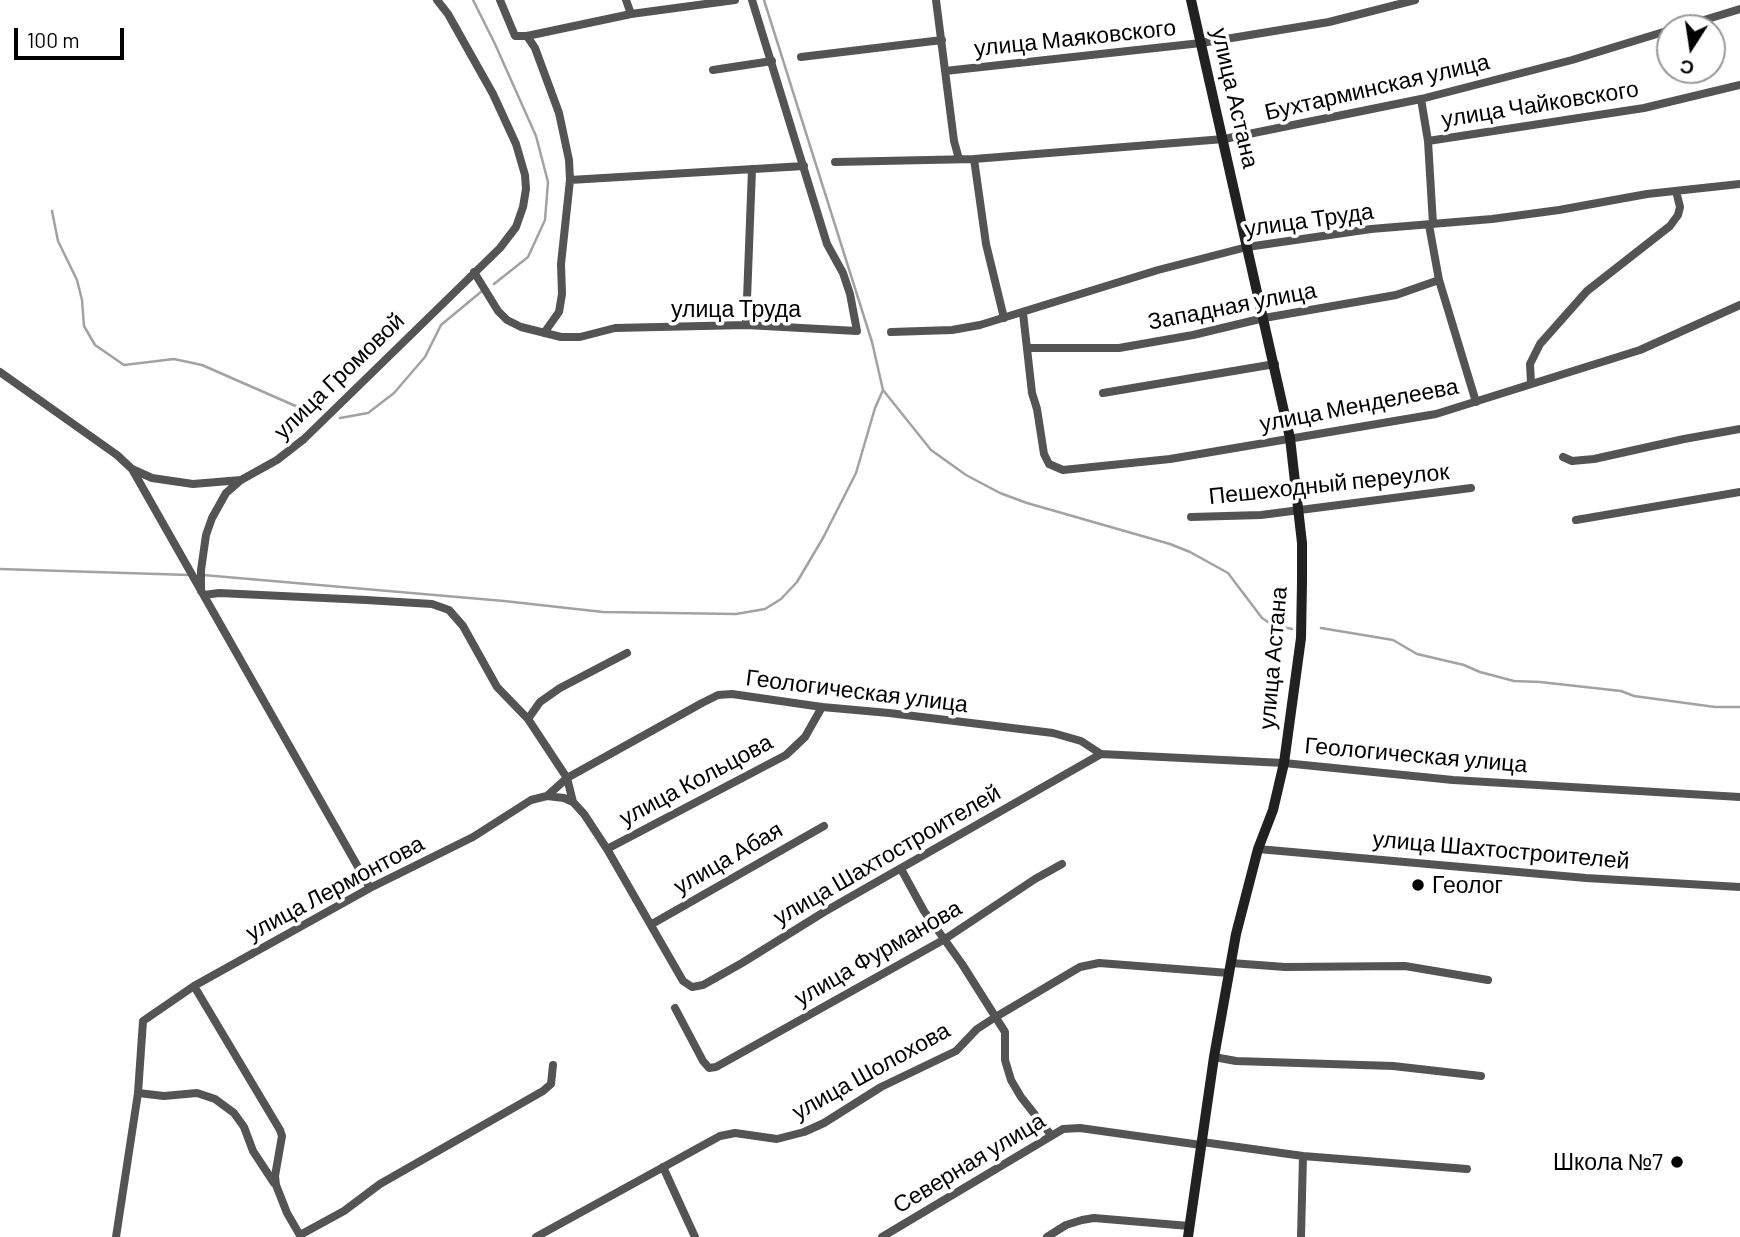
<!DOCTYPE html>
<meta charset="utf-8">
<style>
body{margin:0}
#map{position:relative;width:1740px;height:1237px;overflow:hidden;background:#fff;font-family:Barlow,sans-serif}
canvas{display:block}
.north{position:absolute;left:1656px;top:14px;width:70px;height:70px;box-sizing:border-box;background:#fff;border:2px solid #999;border-radius:50%;rotate:192deg;font-size:19px;font-weight:700;line-height:28px;text-align:center;color:#000}
.north::after{content:'';display:block;margin:auto;width:24px;height:32px;background:#000;clip-path:polygon(50% 0,100% 100%,50% 72%,0 100%)}
.scale{position:absolute;left:14px;top:28px;width:110px;height:32px;box-sizing:border-box;border:4px solid #000;border-top:0;padding-left:9px;font-size:21px;line-height:24px;white-space:nowrap;color:#000;-webkit-text-stroke:5px #fff;paint-order:stroke}
</style>
<div id="map">
<canvas width="1740" height="1237"></canvas>
<div class="north">С</div>
<div class="scale">100 m</div>
</div>
<script>
const c = document.querySelector('canvas').getContext('2d');
c.lineJoin = 'round';
function shape(rows) {
  const path = new Path2D();
  for (const r of rows) {
    path.moveTo(r[0], r[1]);
    for (let i = 2; i < r.length; i += 2) path.lineTo(r[i], r[i + 1]);
  }
  return path;
}
function trace(path, color, width, dash) {
  c.strokeStyle = color;
  c.lineWidth = width;
  c.lineCap = dash ? 'butt' : 'round';
  c.setLineDash(dash || []);
  c.stroke(path);
}
function drawText(font, color, halo, rows, align = 'center') {
  c.font = font + ' Barlow,sans-serif';
  c.lineWidth = 7;
  c.setLineDash([]);
  c.textBaseline = 'middle';
  c.strokeStyle = halo;
  c.fillStyle = color;
  for (const [text, x, y, turn = 0] of rows) {
    c.save();
    c.translate(x, y);
    c.rotate((+turn || 0) * Math.PI / 180);
    c.textAlign = isNaN(turn) ? turn : align;
    if (halo) c.strokeText(text, 0, 0);
    c.fillText(text, 0, 0);
    c.restore();
  }
}
const stream = shape([
 [473,0,495,44,536,136,548,182,545,220,528,257,494,284],
 [52,211,58,241,77,280,82,300,84,326,95,345,124,365,174,359,202,365,307,411],
 [883,390,931,450,966,475,1000,493,1027,503,1170,544,1190,552,1228,573,1262,618,1271,624,1292,629],
 [340,418,368,413,394,393,425,357,441,325,482,291],
 [0,569,189,575],
 [203,575,504,601,603,612,736,614,765,609,781,599,797,582,823,538,856,473,875,408,883,390,872,342,764,0],
 [1321,628,1393,640,1417,654,1464,665,1480,672,1514,681,1540,682,1621,691,1634,696,1715,707,1740,707]
]);
const street = shape([
 [500,0,515,36,527,36,631,14,735,0],
 [626,0,631,14],
 [936,0,954,141,959,159],
 [1678,28,1740,9],
 [527,36,535,48,559,113,569,160,570,180,561,264,562,294,559,312,544,333],
 [801,57,942,40],
 [713,70,772,61],
 [945,71,1201,43,1329,22,1415,0],
 [1421,99,1428,141,1433,224],
 [1428,141,1644,108,1740,85],
 [974,159,986,244,1004,318],
 [835,162,974,159,1224,139,1421,99,1572,60,1670,30],
 [570,180,804,166],
 [1429,225,1439,280,1476,402],
 [474,272,498,311,507,320,521,327,561,337,580,337,615,328,746,325,857,331,850,294,843,273,827,244,752,0],
 [1023,313,1032,393,1037,409,1044,454,1049,464,1063,470,1170,459,1436,414,1640,350,1740,305],
 [746,325,752,169],
 [891,332,952,330,980,325,1158,270,1247,247,1371,229,1492,219,1559,210,1647,194,1740,184],
 [1028,348,1119,348,1193,335,1264,318,1396,295,1439,280],
 [0,372,117,455,132,469,152,478,193,484,241,480],
 [1531,383,1530,364,1540,344,1587,291,1670,226,1678,215,1680,207,1676,191],
 [1103,393,1275,364],
 [1563,457,1572,461,1594,459,1684,439,1740,429],
 [132,469,370,888],
 [1191,517,1261,515,1471,488],
 [1576,520,1740,492],
 [201,591,201,570,206,535,212,518,226,493,241,480,277,460,304,439,500,248,516,227,523,207,526,189,525,175,516,144,493,94,448,14,437,0],
 [204,595,219,593,366,600,432,604,449,610,463,626,497,687,528,719,567,778,573,802],
 [528,719,540,702,560,688,627,653],
 [547,796,567,778,702,703,718,695,732,694,822,707,889,713,1053,733,1081,741,1101,754,1284,763,1453,780,1740,797],
 [607,849,786,755,805,737,822,707],
 [1258,849,1586,878,1740,887],
 [901,869,924,911,962,964,1005,1032,1005,1060,1011,1080,1021,1097,1051,1135],
 [652,924,824,826],
 [1231,963,1285,967,1405,966,1488,980],
 [194,986,280,1130,282,1136,275,1176,276,1185,287,1213,301,1237],
 [675,1008,703,1061,709,1068,716,1067,945,939,1035,879,1062,864],
 [1214,1057,1236,1061,1393,1066,1481,1076],
 [138,1093,164,1096,197,1093,215,1099,234,1113,244,1127,253,1151,274,1183],
 [1202,1142,1303,1156,1467,1169],
 [663,1167,695,1237],
 [300,1235,344,1211,380,1184,543,1091,551,1084,553,1065],
 [116,1237,138,1093,143,1021,194,986,370,888,473,837,531,800,547,796,564,798,573,802,584,814,607,849,683,981,692,987,703,985,742,963,824,912,1101,754],
 [536,1237,720,1136,735,1133,777,1139,804,1132,824,1123,881,1087,956,1051,977,1029,994,1018,1080,967,1099,963,1229,973],
 [882,1237,1063,1129,1080,1128,1201,1145],
 [1047,1237,1066,1225,1082,1220,1094,1218,1189,1226],
 [1301,1237,1303,1156]
]);
const secondary = shape([
 [1188,1237,1214,1057,1236,934,1258,849,1273,810,1284,763,1301,638,1302,582,1302,543,1290,438,1191,0]
]);
const markers = [
 [1418,885,7,"#000"],
 [1677,1162,7,"#000"]
];
const streetNames = [
 ["улица Маяковского",1075,38,-6],
 ["Бухтарминская улица",1377,87,-13],
 ["улица Астана",1235,98,77],
 ["улица Чайковского",1540,104,-9],
 ["улица Труда",1309,220,-8],
 ["Западная улица",1232,306,-11],
 ["улица Труда",736,309],
 ["улица Громовой",339,376,-44],
 ["улица Менделеева",1359,405,-11],
 ["Пешеходный переулок",1329,484,-6],
 ["улица Астана",1273,658,-85],
 ["Геологическая улица",857,691,7],
 ["Геологическая улица",1416,755,5],
 ["улица Кольцова",696,780,-28],
 ["улица Шахтостроителей",1501,850,5],
 ["улица Шахтостроителей",887,855,-30],
 ["улица Абая",728,858,-30],
 ["улица Лермонтова",335,888,-28],
 ["улица Фурманова",878,953,-30],
 ["улица Шолохова",871,1071,-29],
 ["Северная улица",969,1163,-31]
];
const poiNames = [
 ["Геолог",1432,885],
 ["Школа №7",1663,1162,"right"]
];
trace(stream, '#a2a2a2', 2.5);
trace(street, '#545454', 8);
trace(secondary, '#212121', 10);
for (const [x, y, r, color] of markers) {
  const dot = new Path2D();
  dot.arc(x, y, r, 0, 2 * Math.PI);
  c.fillStyle = color;
  c.fill(dot);
  trace(dot, '#fff', 2.5);
}
drawText('23px', '#000', '#fff', streetNames);
drawText('23px', '#000', '#fff', poiNames, 'left');
</script>
